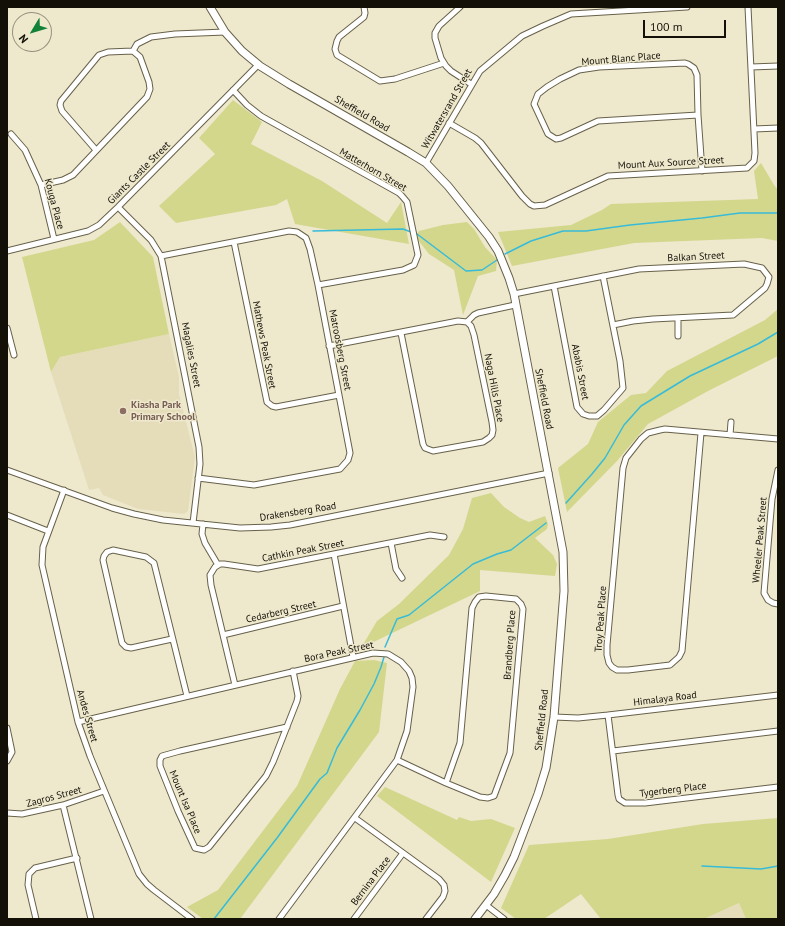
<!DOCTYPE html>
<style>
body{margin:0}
#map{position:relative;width:785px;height:926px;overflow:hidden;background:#eee8cd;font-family:"PT Sans",sans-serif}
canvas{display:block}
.frame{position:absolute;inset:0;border:8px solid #131007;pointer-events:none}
.north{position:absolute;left:12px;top:12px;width:40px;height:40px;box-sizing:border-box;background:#eee8cd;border:1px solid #96927e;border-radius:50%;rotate:232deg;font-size:11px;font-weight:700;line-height:16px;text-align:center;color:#131007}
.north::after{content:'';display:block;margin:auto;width:14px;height:18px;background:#138239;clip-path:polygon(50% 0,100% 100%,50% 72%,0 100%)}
.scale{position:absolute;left:643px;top:20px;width:83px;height:18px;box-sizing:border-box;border:2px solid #131007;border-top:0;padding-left:5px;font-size:12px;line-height:14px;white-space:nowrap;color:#131007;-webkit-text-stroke:3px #eee8cd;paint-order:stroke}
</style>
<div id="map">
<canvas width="785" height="926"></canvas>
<div class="frame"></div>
<div class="north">N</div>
<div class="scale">100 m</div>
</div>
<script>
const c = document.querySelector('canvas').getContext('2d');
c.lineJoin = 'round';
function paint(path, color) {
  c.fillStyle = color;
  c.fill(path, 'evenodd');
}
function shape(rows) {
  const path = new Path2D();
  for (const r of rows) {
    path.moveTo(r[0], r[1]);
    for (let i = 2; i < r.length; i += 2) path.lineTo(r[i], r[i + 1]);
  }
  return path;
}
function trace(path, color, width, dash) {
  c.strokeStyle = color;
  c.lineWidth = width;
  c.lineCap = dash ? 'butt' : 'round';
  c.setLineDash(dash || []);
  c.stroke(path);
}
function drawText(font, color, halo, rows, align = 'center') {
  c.font = font + ' "PT Sans",sans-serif';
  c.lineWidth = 3;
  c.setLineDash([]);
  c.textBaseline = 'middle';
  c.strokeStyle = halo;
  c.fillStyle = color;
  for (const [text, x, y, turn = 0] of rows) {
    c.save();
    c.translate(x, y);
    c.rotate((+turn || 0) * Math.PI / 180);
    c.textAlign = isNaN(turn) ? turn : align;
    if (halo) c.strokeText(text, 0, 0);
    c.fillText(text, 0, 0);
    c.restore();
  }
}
const built = shape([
 [169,334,179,377,179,394,195,457,188,511,184,514,138,509,103,495,99,488,89,490,51,372,60,357],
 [739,903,746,919,704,919]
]);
const green = shape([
 [233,100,262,122,251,144,322,181,387,223,401,202,409,244,295,224,287,199,276,205,176,223,159,206,215,154,199,138],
 [761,163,774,185,778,190,778,241,762,238,634,243,512,266,498,232,571,225,602,210,611,204,758,199,754,171],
 [120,222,153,257,169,334,60,357,51,372,22,257,94,240],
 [467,222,474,229,485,247,497,260,496,271,478,276,463,315,454,270,429,254,418,240,417,234,419,231,443,225],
 [778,309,778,356,708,391,648,424,617,461,567,512,558,468,588,444,598,422,631,395,646,393,667,371,765,320],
 [491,493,504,507,520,518,529,522,545,516,548,524,547,529,535,538,553,555,557,564,555,576,480,570,480,591,361,648,377,621,399,604,449,555,463,529,472,498],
 [374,660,387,663,379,732,240,919,203,919,187,907,218,890,297,786,340,689,355,661],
 [385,787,457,820,459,817,471,821,491,819,515,828,491,882,377,796],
 [778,818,778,919,746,919,739,903,704,919,601,919,581,894,544,919,516,919,501,908,529,845,608,839,703,824]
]);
const stream = shape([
 [313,231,403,229,411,232],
 [417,234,466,271,482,270,497,260],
 [505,254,531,241,563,231,586,231,630,225,702,218,740,213,778,213],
 [566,503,592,474,605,458,624,425,641,406,690,376,758,344,778,332],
 [385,647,397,619,409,615,473,564,497,554,511,550,546,523],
 [702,866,761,869,778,866],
 [214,919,277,838,320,779,327,773,337,748,360,710,374,684,381,667,384,657]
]);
const street = shape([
 [364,7,365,13,364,17,339,37,337,41,335,49,337,55,342,58,380,81,395,79,444,63],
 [460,7,439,26,435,33,435,38,441,58,446,66,451,71,471,84],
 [133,51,137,44,151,37,175,34,225,32],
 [751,67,778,66],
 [233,90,247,105,261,116,399,193,402,196,407,202,418,255,414,265,403,270,318,285],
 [698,115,598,121,561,138,556,139,548,134,534,104,538,94,547,87,560,79,579,70,599,67,685,63,688,64,694,68,697,75,698,115,702,171],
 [449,123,475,138,481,143,522,196,530,204,534,206,545,205,608,176,747,168,754,161,755,153,748,7],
 [754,129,778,128],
 [11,134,25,150,41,185,54,239],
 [426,163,480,71,522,36,543,26,571,14,687,7],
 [41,185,63,180,73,175,147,97,150,89,149,82,140,57,133,51,108,52,99,55,61,101,60,105,62,111,96,150],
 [118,207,151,240,161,256,199,447,200,464,193,523],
 [234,242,267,402,272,406,276,407,339,395],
 [7,251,88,231,99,225,118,207,258,65],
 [161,256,289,231,297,232,306,238,310,249,318,285,350,453,348,460,340,469,270,482,254,485,198,478],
 [554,286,577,407,583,414,589,416,597,416,604,410,623,388,620,361,603,276],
 [514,294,639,269,744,264,762,268,769,277,767,284,765,288,733,315,653,319,633,321,613,325],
 [678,318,678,336],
 [467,322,474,315,478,313,515,305],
 [7,328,14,355],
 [329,346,458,321,467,322,471,326,474,335,492,422,493,430,492,435,489,438,483,442,433,451,425,448,423,444,401,333],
 [701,433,682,651,679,657,670,665,628,670,617,670,612,667,609,663,607,655,607,645,623,468,626,458,641,439,648,433,660,430,665,429,778,439],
 [730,435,731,422],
 [7,470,112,508,134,514,163,520,240,528,271,527,290,525,549,473],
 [778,470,772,499,764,593,768,600,773,603,778,604],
 [64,490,43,547,42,565,78,722,90,756,139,874,147,884,154,890,192,919],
 [7,515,48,531],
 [203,524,202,534,205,543,218,565],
 [391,543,396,569,402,578],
 [334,554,353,657],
 [223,635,343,606],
 [172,639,131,648,126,647,122,643,103,560,104,556,107,552,113,550,146,557,154,563,187,696],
 [235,685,211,585,210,575,215,567,220,564,224,564,258,569,430,535,444,537],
 [608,715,618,795,619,799,625,803,645,803,778,787],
 [554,717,578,718,608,715,778,695],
 [78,722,373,653,388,654,401,662,409,671,412,678,413,687,407,731,397,760,279,919],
 [287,727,180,751,162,756,160,760,160,766,178,811,195,848,204,850,209,847,266,776,273,762,297,701,298,696,293,671],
 [7,728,12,752,7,761],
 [613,751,778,731],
 [397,760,446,783,480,797,488,798,494,796,510,753,523,609,521,604,516,599,486,596,479,597,475,602,472,608,460,743,446,783],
 [63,805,91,919],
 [7,813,22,814,63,805,104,791],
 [355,818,439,879,444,885,445,891,443,897,426,919],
 [486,905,504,919],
 [36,919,28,885,29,874,35,868,77,858],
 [354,919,403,853]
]);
const secondary = shape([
 [210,7,225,32,242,51,260,66,289,84,408,152,426,163,448,186,489,237,498,251,509,278,514,294,563,552,564,591,554,717,546,768,538,794,514,857,505,875,494,894,475,919]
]);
const markers = [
 [123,411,4,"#8d6e63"]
];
const streetNames = [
 ["Mount Blanc Place",621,59,-5],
 ["Witwatersrand Street",447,109,-60],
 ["Sheffield Road",362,114,30],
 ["Mount Aux Source Street",671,163,-3],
 ["Matterhorn Street",373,170,30],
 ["Giants Castle Street",139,173,-45],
 ["Kouga Place",54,204,75],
 ["Balkan Street",696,257,-3],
 ["Mathews Peak Street",264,345,79],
 ["Matroosberg Street",340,350,79],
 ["Magalies Street",191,355,79],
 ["Ababis Street",580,372,79],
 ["Naga Hills Place",494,388,79],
 ["Sheffield Road",544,399,79],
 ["Drakensberg Road",298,512,-9],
 ["Wheeler Peak Street",760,540,-85],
 ["Cathkin Peak Street",303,551,-11],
 ["Cedarberg Street",281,612,-13],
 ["Troy Peak Place",601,619,-86],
 ["Brandberg Place",510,645,-86],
 ["Bora Peak Street",339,652,-12],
 ["Himalaya Road",665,699,-7],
 ["Andes Street",87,716,74],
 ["Sheffield Road",542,720,-84],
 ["Tygerberg Place",673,790,-7],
 ["Zagros Street",54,797,-15],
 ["Mount Isa Place",185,802,67],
 ["Bernina Place",371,881,-53]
];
const educationNames = [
 ["Kiasha Park",131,405],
 ["Primary School",131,417]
];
paint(built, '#e5ddba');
paint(green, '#d3d78c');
trace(stream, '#37bbd8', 1.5);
trace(street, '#67614a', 7);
trace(secondary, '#67614a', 9);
trace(street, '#fff', 5);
trace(secondary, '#fff', 7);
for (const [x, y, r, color] of markers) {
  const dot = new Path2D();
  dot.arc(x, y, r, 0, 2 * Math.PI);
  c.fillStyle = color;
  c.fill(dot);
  trace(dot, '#eee8cd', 1.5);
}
drawText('10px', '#131007', '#eee8cd', streetNames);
drawText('bold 10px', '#785e54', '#eee8cd', educationNames, 'left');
</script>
